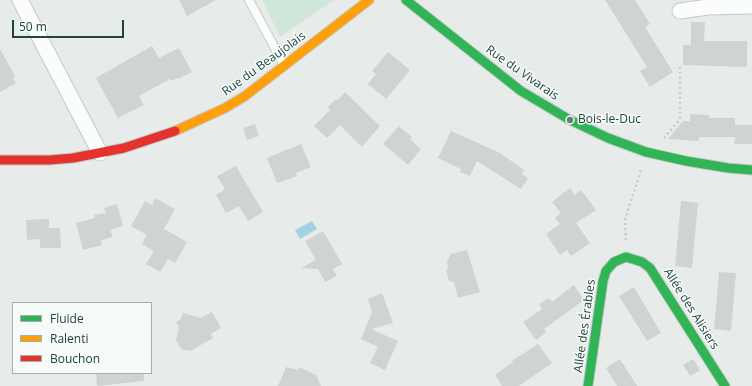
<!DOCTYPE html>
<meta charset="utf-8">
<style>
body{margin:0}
#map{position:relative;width:752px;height:386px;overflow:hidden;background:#e7ecea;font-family:"Open Sans",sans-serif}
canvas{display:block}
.legend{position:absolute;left:12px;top:302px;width:140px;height:72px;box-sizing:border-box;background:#f6fbf9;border:1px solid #a1b2ae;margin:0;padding:5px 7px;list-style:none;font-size:12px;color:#21443d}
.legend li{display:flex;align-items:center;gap:8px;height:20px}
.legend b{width:20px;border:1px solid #a1b2ae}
.scale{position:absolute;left:12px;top:20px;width:112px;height:18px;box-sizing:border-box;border:2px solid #21443d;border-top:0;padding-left:5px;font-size:12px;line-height:14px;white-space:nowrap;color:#21443d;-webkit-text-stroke:3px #f6fbf9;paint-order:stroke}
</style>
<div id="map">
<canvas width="752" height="386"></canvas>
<ul class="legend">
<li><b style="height:5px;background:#30b455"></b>Fluide</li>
<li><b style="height:5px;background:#ff9f0a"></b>Ralenti</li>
<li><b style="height:5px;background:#e5322d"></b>Bouchon</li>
</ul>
<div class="scale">50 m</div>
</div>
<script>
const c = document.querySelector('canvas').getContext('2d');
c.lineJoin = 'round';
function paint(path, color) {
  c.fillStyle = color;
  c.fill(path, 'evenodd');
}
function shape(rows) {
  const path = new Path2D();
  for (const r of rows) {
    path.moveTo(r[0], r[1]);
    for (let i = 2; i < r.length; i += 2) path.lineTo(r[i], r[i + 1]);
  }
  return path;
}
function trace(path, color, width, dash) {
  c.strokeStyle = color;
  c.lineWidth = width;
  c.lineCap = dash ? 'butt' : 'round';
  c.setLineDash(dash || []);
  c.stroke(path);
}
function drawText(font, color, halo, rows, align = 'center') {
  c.font = font + ' "Open Sans",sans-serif';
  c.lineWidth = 3;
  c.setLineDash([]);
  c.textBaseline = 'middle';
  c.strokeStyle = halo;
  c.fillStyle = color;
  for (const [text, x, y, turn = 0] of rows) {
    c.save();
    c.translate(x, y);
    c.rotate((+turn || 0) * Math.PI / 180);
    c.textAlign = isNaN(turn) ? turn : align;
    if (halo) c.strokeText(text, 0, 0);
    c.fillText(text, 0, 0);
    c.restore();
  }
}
const green = shape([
 [262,0,334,0,280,37]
]);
const water = shape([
 [312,221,317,229,300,239,295,230]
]);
const building = shape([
 [179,0,216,0,187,16],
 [605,0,635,0,650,24,645,27,673,72,650,87,640,71,647,67],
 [691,22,705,22,704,41,747,41,747,67,683,65,683,45,691,45],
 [152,46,159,58,179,48,192,72,178,79,177,78,171,81,170,79,139,96,144,105,118,118,96,78],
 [0,49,15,76,13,78,16,83,0,92],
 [388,52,410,70,386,99,368,84,376,74,372,71],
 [345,92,380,126,362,147,340,125,327,138,314,126,330,110,328,107,336,99,337,101],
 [690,114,709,115,709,118,735,118,735,125,752,125,752,144,734,144,735,137,699,137,699,141,668,139,683,121,690,121],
 [255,124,259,136,247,140,243,128],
 [399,126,412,137,410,139,421,149,408,165,383,144],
 [451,131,500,153,524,170,522,174,528,178,521,189,477,161,470,176,460,172,461,169,438,158],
 [301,144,311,167,296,173,297,176,277,183,267,158],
 [236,166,263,212,248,221,239,206,226,213,216,195,225,189,217,176],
 [570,188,575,195,581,190,596,210,576,223,590,243,571,256,567,250,560,255,546,234,560,224,555,218,561,213,552,202],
 [155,198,175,209,164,229,187,242,175,263,168,259,160,272,146,264,154,251,142,244,147,235,131,226,145,201,152,205],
 [681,201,698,203,692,268,675,266],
 [117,204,123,226,110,230,113,237,101,240,102,245,83,250,76,223,95,218,94,215,106,213,104,208],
 [49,219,49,228,60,228,61,248,40,248,40,239,27,240,26,220],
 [323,231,342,264,333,269,337,276,325,282,318,269,301,268,316,260,305,241],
 [467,250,480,292,458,298,454,282,449,281,446,270,448,268,447,262,451,254],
 [719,272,736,273,731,331,714,329],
 [574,285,584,300,544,329,546,332,536,340,523,322,542,309,539,304,549,298,552,302],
 [634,287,661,333,647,341,619,296],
 [382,293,393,323,371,329,398,341,385,370,370,363,378,347,361,339,372,312,368,299],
 [212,312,221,328,211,334,213,338,190,351,181,349,176,340,179,328,176,322,181,319,183,313,201,318],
 [538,344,552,363,519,386,502,386,495,375,513,362,512,361],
 [620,359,637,386,617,386,606,368],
 [693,359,700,370,690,376,683,365],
 [286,367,298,370,299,367,316,375,321,386,278,386],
 [96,373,144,373,144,381,97,386]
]);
const path = shape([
 [664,138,680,119,680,65],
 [626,240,625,220,641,170]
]);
const lane = shape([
 [249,0,284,65]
]);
const street = shape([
 [20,0,100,153],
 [680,11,708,7,752,6]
]);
const fast = shape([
 [406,0,521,91,570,120,608,138,646,152,686,161,728,168,752,170],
 [588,386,603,281,606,271,614,262,626,257,642,262,650,268,725,386]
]);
const slow = shape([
 [175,131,225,108,245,96,369,0]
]);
const jam = shape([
 [0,160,50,160,73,158,124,148,175,131]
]);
const markers = [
 [570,120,4,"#667f7a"]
];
const streetNames = [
 ["Rue du Beaujolais",264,64,-36],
 ["Rue du Vivarais",522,73,35],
 ["Allée des Alisiers",691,309,58],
 ["Allée des Érables",585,326,-82]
];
const poiNames = [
 ["Bois-le-Duc",578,120]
];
paint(green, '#cfe7d8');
paint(water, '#a3d2e0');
paint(building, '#cdd4d2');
trace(lane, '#c4c9c7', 10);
trace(street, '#c4c9c7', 17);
trace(fast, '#c2cac8', 11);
trace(slow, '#c2cac8', 11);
trace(jam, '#c2cac8', 11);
trace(path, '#c2ccca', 2.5, [2, 3]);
trace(lane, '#fbfcfc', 8);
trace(street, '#fbfcfc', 15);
trace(fast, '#30b455', 9);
trace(slow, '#ff9f0a', 9);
trace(jam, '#e5322d', 9);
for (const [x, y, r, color] of markers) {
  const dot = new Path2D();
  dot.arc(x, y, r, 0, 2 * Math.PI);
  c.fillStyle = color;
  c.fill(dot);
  trace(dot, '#f6fbf9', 1.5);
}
drawText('12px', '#21443d', '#f6fbf9', streetNames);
drawText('12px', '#21443d', '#f6fbf9', poiNames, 'left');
</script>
